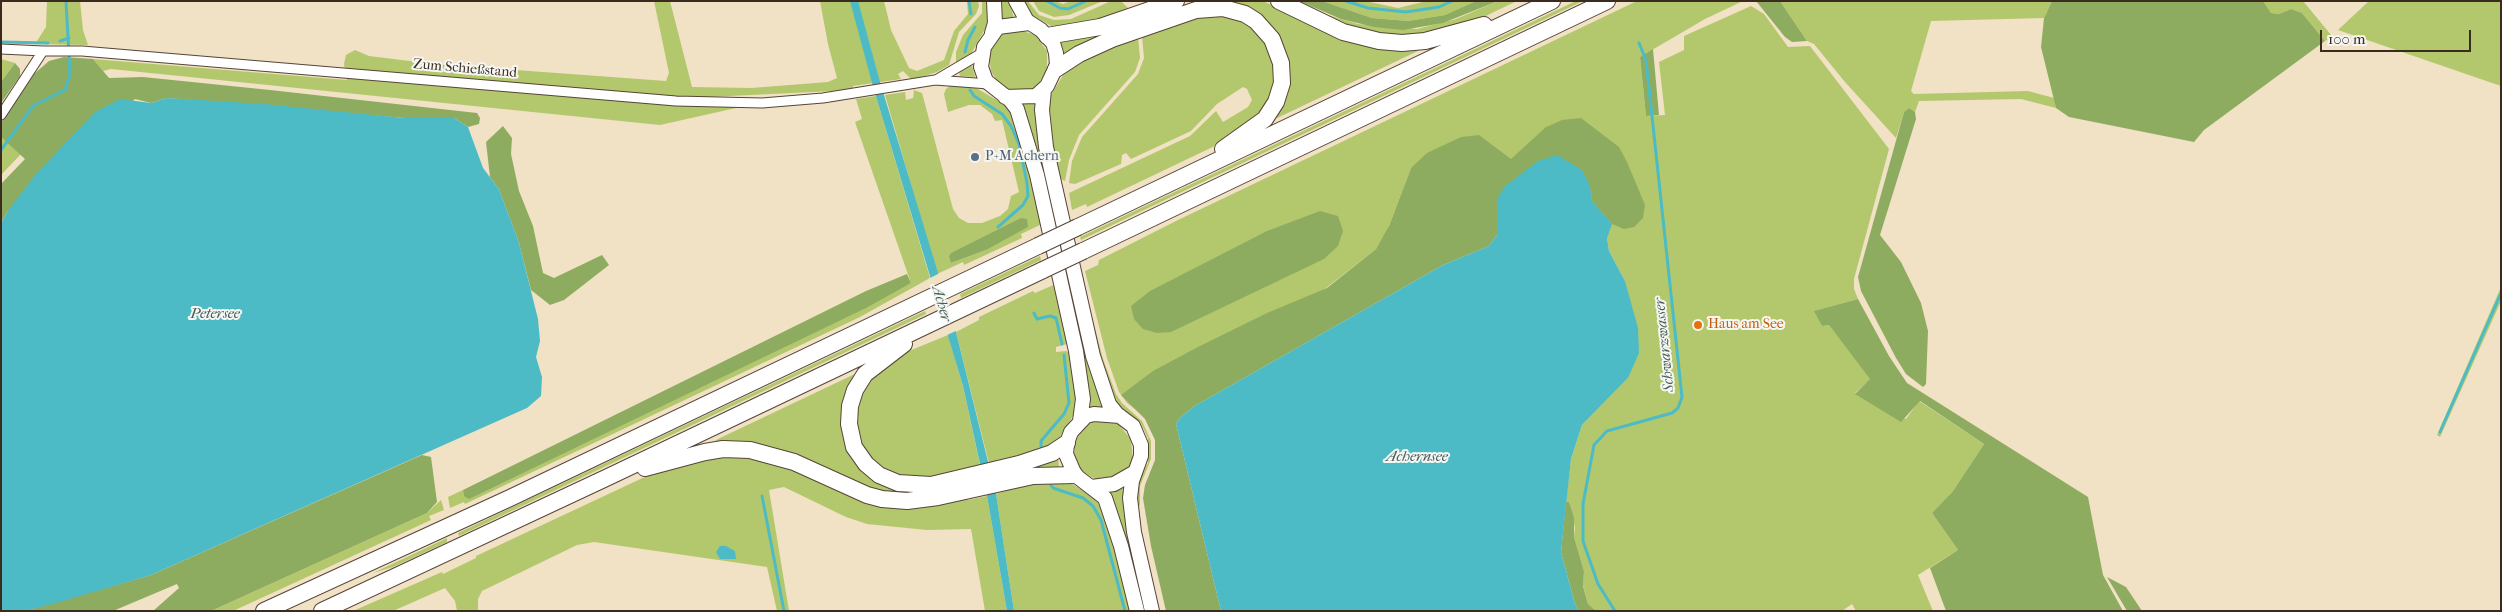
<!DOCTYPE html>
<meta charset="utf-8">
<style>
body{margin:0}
#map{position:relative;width:2502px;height:612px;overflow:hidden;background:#f1e1c5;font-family:"IM FELL French Canon",serif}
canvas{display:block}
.frame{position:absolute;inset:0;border:2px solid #3b2a1e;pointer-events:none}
.scale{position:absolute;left:2320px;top:30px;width:151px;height:22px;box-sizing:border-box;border:2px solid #3b2a1e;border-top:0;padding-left:6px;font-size:15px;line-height:18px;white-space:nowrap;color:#3b2a1e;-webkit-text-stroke:4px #f6f6f2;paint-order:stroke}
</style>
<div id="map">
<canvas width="2502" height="612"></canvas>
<div class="frame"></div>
<div class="scale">100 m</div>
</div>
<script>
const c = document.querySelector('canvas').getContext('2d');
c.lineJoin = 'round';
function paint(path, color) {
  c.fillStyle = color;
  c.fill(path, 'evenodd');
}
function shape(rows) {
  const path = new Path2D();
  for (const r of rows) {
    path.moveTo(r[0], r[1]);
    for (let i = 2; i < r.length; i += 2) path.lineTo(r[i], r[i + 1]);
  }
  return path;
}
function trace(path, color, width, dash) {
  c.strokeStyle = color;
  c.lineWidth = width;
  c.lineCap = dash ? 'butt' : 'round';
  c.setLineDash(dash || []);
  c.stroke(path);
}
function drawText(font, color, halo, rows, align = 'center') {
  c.font = font + ' "IM FELL French Canon",serif';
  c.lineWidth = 4;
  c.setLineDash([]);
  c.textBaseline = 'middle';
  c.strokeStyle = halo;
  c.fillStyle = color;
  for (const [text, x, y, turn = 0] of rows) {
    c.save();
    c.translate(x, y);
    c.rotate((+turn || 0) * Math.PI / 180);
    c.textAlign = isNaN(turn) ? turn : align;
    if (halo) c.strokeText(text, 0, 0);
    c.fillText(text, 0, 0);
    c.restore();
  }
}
const green = shape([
 [47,1,80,1,83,30,88,45,35,44,46,27],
 [654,1,670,1,692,87,751,88,828,82,837,78,828,44,820,1,884,1,891,30,909,68,917,71,944,60,954,31,968,14,967,1,978,1,979,6,976,14,959,32,949,65,937,72,912,80,903,71,898,74,901,79,853,86,853,88,834,91,688,98,745,106,660,125,111,69,103,71,93,59,347,80,344,64,346,55,355,50,369,56,434,64,666,81,669,73],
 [982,1,988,1,988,21,985,29,971,54,956,63,956,52,963,35,982,13],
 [1000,1,1009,1,1014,18,1002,20],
 [1023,1,1028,1,1039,15,1054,20,1071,19,1111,1,1121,1,1128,8,1117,13,1118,16,1053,27,1030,14],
 [1033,1,1055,1,1063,4,1071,1,1103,1,1069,15,1054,17,1039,11],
 [1197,1,1262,1,1285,10,1419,46,1420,50,1273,120,1284,94,1259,18,1173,12,1181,6],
 [1290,1,1299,1,1328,15,1358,24,1417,29,1456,19,1498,1,1517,1,1477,20,1418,37,1365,34],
 [1322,1,1365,1,1398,8,1427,1,1476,1,1445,15,1408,21,1372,18],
 [1576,1,1583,1,1081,240,1080,237],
 [1637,1,1743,1,1705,19,1640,57,1646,116,1665,115,1659,62,1684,50,1684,36,1751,6,1764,14,1788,47,1810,46,1889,149,1854,279,1854,289,1858,299,1815,311,1822,326,1829,325,1871,379,1855,393,1906,419,1919,401,1984,444,1953,491,1932,513,1958,550,1918,575,1933,611,1856,611,1852,604,1842,611,1596,611,1588,604,1583,585,1584,571,1574,537,1575,528,1569,502,1566,502,1571,459,1582,425,1628,378,1625,281,1609,251,1607,238,1411,168,1387,231,1376,249,1326,288,1140,413,1127,403,1119,392,1107,358,1085,271,1098,265,1099,260,1178,220],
 [1780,1,2052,1,2044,18,1931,21,1911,91,1914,94,2028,91,2054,98,2056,108,2021,99,1919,101,1915,112,1909,108,1904,112,1896,138,1845,82,1814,44,1807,41],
 [2263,1,2303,1,2332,36,2325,41,2302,13,2291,9,2279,14,2271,13],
 [2369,1,2500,1,2501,86,2338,30],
 [1218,12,1257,27,1278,68,1269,106,1219,144,1087,207,1086,204,1072,210,1069,193,1190,136,1216,111,1223,122,1248,107,1252,100,1247,89,1243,87,1217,104,1191,131,1131,159,1126,153,1122,155,1121,164,1075,184,1069,183,1072,161,1082,137,1138,74,1144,58,1142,36],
 [1121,27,1065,55,1061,42],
 [1017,29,1035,35,1047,51,1047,70,1034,91,1014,91,1006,88,997,81,991,71,989,55,994,44,1004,30],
 [1138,37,1140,58,1135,72,1079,135,1069,160,1065,181,1061,179,1058,176,1053,147,1049,98,1070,64],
 [1,59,15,63,1,82],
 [972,65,975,77,960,76,959,72],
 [971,85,1005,105,1013,116,1021,141,1042,224,1021,234,1022,238,964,265,963,262,937,274,885,95,905,92,906,100,913,98,914,90,922,93,953,209,959,218,968,223,982,223,1000,216,1008,209,1011,196,1019,192,1002,120,995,121,992,114,980,105,969,105,948,112,944,94,946,89,950,86],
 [968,247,986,250,951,263,951,253],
 [876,96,930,278,860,317,465,504,464,502,450,508,448,497,463,490,464,496,911,283,855,122,862,119,856,99],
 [1036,102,1038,127,1089,363,1102,408,1089,408,1040,161,1023,103],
 [1,137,21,154,1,175],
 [1040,256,1041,260,961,298,960,294],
 [1056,284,1067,344,1056,347,1056,352,1066,351,1071,354,1077,399,1074,414,1060,437,1047,449,989,463,956,332,979,320,979,317,1033,291,1035,293],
 [2501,287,2501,301,2440,437,2437,435],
 [925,311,926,314,459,536,458,533],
 [1091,313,1103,359,1116,394,1122,403,1142,421,1151,441,1151,459,1140,486,1140,505,1137,506,1136,499,1138,482,1148,463,1148,438,1140,422,1118,405,1112,396,1098,351],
 [948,335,963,386,980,465,947,477,896,478,863,454,853,423,862,386,904,353],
 [857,373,853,453,932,493,890,495,715,446,713,442,720,438],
 [1090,420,1107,420,1118,424,1131,439,1133,459,1129,467,1120,476,1102,481,1095,479,1082,471,1077,465,1074,455,1075,441],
 [758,455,851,494,967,497,968,500,987,496,1007,611,985,611,971,529,927,530,867,524,846,517,784,487,769,490,789,611,777,611,767,567,594,542,577,545,482,591,478,599,478,611,457,611,455,601,445,588,393,611,353,611,442,572,443,574,476,558,476,556,664,468,698,458],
 [1058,457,1059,467,1020,468],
 [1031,482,1069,482,1097,500,1114,543,1132,611,1014,611,996,494],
 [1122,486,1131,549,1129,549,1110,490],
 [441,500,444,510,429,516,431,520,233,611,211,611,427,513],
 [447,538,447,542,393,567,373,573]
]);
const forest = shape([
 [1299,1,1322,1,1372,18,1408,21,1445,15,1476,1,1498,1,1443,23,1403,30,1374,27,1341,19],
 [1756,1,1780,1,1807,41,1792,42,1785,37],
 [2052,1,2263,1,2271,13,2279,14,2291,9,2302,13,2325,41,2204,130,2194,142,2069,117,2056,108,2041,47,2044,18],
 [1653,49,1659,115,1646,116,1640,57],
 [64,57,93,59,109,78,143,77,270,90,477,113,480,118,479,124,468,127,454,118,404,118,167,98,151,103,135,99,7,212,1,224,1,184,25,159,1,137,1,123,34,74,49,61],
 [15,63,20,69,20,76,1,103,1,82],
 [1909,108,1915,112,1916,119,1880,235,1901,262,1921,303,1928,331,1926,384,1923,387,1906,374,1896,358,1861,291,1858,277,1904,112],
 [1581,118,1619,147,1627,162,1645,205,1643,218,1634,227,1624,229,1612,224,1592,201,1590,186,1497,200,1497,235,1489,246,1443,265,1193,407,1179,419,1176,424,1221,611,1166,611,1151,546,1143,498,1145,485,1155,460,1155,440,1145,419,1121,395,1153,371,1198,347,1267,313,1327,288,1376,249,1389,226,1411,168,1427,153,1461,137,1479,135,1511,159,1546,127,1562,120],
 [503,126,512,138,511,154,519,191,533,226,543,273,554,278,602,255,609,265,564,300,550,305,531,290,519,243,499,189,490,177,486,142],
 [1320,211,1338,216,1343,231,1338,246,1324,259,1171,332,1157,333,1143,329,1134,319,1131,306,1150,291,1267,231],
 [1021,218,1027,219,1028,227,986,250,951,263,949,256,951,253],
 [907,274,911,283,866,308,469,499,464,496,463,490,866,291],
 [1858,299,1889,356,1907,383,2088,497,2103,575,2123,611,1946,611,1930,568,1958,550,1932,513,1953,491,1984,444,1920,401,1901,422,1855,394,1870,379,1829,325,1822,326,1814,311],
 [422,455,431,457,437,502,427,513,211,611,153,611,179,588,177,584,113,611,24,611,151,575],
 [1566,502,1569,502,1574,518,1574,537,1584,571,1583,586,1588,604,1596,611,1579,611,1575,604,1561,552],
 [2107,577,2126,587,2142,611,2127,611]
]);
const water = shape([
 [850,1,858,1,880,82,956,332,996,494,1014,611,1007,611,987,496,963,386,872,83],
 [167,98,264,104,404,118,454,118,468,127,483,168,499,189,519,243,538,319,540,341,536,357,542,377,541,396,527,408,151,575,56,603,24,611,1,611,1,224,7,212,36,174,95,112,120,99,151,103],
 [1557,155,1582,170,1590,186,1592,201,1612,224,1607,238,1609,251,1625,281,1638,328,1639,353,1628,378,1582,425,1571,459,1561,552,1575,604,1579,611,1221,611,1176,424,1179,419,1193,407,1443,265,1489,246,1497,235,1497,200,1504,187,1538,161],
 [720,546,726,546,735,551,736,559,720,559,716,552]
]);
const pier = shape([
 [940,273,958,330,945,336,928,279]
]);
const stream = shape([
 [969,1,971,14],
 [1047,1,1060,8,1068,9,1086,1],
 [1346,1,1368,8,1406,12,1439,7,1452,1],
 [60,41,69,38],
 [1,42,48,43],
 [965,52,968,40,975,27],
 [970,90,974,96,1002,114,1011,126,1019,144,1027,183,1028,196,1023,205,998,227],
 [1,150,33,106,65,90,70,74,66,1],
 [1034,313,1037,319,1050,316,1056,318,1062,344],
 [2440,432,2501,293],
 [1041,446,1041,441,1064,414,1069,403,1064,355],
 [1051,485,1053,488,1083,498,1093,506,1101,520,1125,611],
 [762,496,784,611],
 [1615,611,1598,584,1583,541,1583,504,1594,445,1607,431,1672,413,1678,408,1682,397,1646,60,1639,43]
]);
const minor = shape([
 [1,49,43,51],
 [936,80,982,53],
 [1,115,43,51,82,51,676,101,762,103,823,98,935,80,989,84]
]);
const primary = shape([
 [1029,23,998,27,984,47,981,67,986,81,1010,100,1017,109,1037,175,1076,351,1083,399,1080,421],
 [992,33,995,23,994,1],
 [1044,90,1042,110,1046,147,1093,356,1109,404,1117,414,1133,426,1141,445,1141,456,1132,481,1130,498,1134,532,1152,611],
 [1005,97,1036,96,1047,86,1057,65,1056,53,1053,43,1041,30,1027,21,1016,1],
 [1120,416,1094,414,1086,416,1071,432,1067,443,1066,454,1075,475,1105,498,1121,546,1137,611],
 [1092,487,1114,484,1135,472]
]);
const motorway = shape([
 [1279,1,1343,32,1379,41,1402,43,1425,41,1484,25],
 [1047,36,1100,27,1176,1],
 [1056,69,1079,54,1112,39,1196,10,1223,8,1245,14,1256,21,1272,39,1281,63,1282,83,1276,102,1265,119,1223,149],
 [1078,227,1552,1],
 [1083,251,1607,1],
 [904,344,865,374,855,390,850,406,849,424,854,447,866,464,879,475,898,483,931,485,1019,464,1052,453,1067,443],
 [645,468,705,452,723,449,750,450,794,462,867,495,882,499,907,501,938,497,1033,476,1075,475],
 [264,611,510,498,1038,246],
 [322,611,606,478,1043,270]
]);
const motorwayBridge = shape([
 [1038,246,1078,227],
 [1043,270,1083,251]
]);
const markers = [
 [975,157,5,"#5c6f8a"],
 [1698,325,5,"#e8710a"]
];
const streetNames = [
 ["Zum Schießstand",465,69,5]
];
const serviceNames = [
 ["P+M Achern",985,157]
];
const foodNames = [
 ["Haus am See",1708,325]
];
const waterNames = [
 ["Acher",941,304,74],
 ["Petersee",215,314],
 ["Schwarzwasser",1665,345,-96],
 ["Achernsee",1417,457]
];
paint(green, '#b3c86c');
paint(forest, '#8eac60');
paint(water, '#4dbbc6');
paint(pier, '#f1e1c5');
trace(stream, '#4dbbc6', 3);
trace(minor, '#564537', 11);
trace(primary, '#564537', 16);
trace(motorway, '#564537', 18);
trace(minor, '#fff', 9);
trace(primary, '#fff', 14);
trace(motorway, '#fff', 16);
trace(motorwayBridge, '#564537', 18, []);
trace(motorwayBridge, '#fff', 16);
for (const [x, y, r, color] of markers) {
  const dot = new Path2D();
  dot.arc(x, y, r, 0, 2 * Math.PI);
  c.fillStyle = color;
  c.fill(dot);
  trace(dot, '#f6f6f2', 2);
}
drawText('14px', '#3b2a1e', '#f6f6f2', streetNames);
drawText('14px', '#4e5e75', '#f6f6f2', serviceNames, 'left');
drawText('14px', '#c56008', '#f6f6f2', foodNames, 'left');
drawText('italic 15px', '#415d59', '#f6f6f2', waterNames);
</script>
